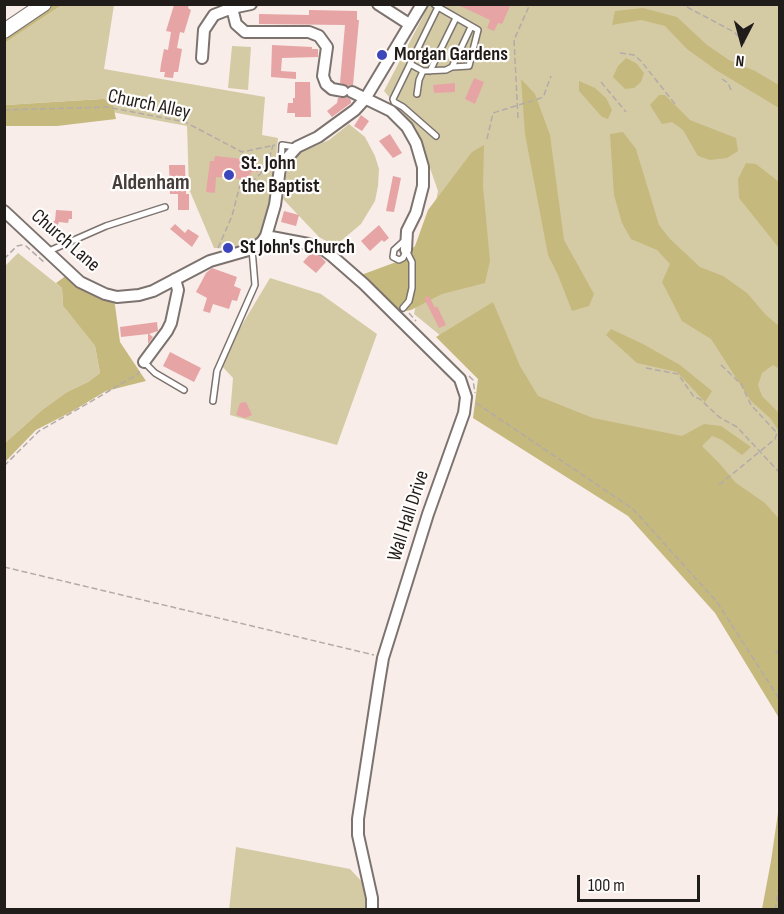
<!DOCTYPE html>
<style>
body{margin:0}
#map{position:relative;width:784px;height:914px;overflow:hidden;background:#f8ede9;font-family:"Sofia Sans Condensed",sans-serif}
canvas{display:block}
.frame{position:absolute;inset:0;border:6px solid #201c1a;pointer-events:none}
.north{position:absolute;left:712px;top:12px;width:60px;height:60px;-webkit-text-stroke:4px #fffdfc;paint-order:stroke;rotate:186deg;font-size:16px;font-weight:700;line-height:24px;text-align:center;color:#201c1a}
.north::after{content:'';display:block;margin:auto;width:21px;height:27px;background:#201c1a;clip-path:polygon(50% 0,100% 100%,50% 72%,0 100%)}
.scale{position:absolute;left:577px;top:875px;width:123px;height:27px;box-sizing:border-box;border:3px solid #201c1a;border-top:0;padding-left:8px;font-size:18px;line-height:21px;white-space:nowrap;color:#201c1a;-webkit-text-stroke:4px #fffdfc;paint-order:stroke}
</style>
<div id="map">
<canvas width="784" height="914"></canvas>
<div class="frame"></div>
<div class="north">N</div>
<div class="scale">100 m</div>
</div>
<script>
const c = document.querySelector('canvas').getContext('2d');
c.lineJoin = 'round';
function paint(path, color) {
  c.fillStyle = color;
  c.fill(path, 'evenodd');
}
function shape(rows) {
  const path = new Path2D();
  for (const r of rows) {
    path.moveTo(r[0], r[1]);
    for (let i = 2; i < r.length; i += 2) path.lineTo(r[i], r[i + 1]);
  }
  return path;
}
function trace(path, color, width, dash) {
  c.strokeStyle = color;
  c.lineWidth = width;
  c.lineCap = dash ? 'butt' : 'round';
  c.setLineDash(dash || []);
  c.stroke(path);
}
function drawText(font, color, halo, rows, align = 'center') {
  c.font = font + ' "Sofia Sans Condensed",sans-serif';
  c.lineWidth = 4.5;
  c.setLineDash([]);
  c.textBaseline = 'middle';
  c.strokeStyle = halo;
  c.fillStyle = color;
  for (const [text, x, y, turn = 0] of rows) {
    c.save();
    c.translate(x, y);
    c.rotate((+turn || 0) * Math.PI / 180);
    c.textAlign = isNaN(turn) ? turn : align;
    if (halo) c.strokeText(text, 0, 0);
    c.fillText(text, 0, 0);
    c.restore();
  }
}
const green = shape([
 [62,5,114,5,104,69,265,97,262,135,278,138,268,227,257,243,241,249,214,248,189,189,187,126,101,110,101,99,5,105,5,43],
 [429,5,779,5,779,684,635,494,414,314,438,191,416,128,384,91],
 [232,46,251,47,248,90,228,88],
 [349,124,365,137,375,156,379,169,378,186,375,201,361,224,335,246,319,237,283,199,287,170,292,159,299,153,329,140],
 [18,253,62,288,63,306,95,346,100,373,88,382,67,392,42,410,5,443,5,266],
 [270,278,321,294,377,334,337,445,230,415,233,378,219,363],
 [236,847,350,869,365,885,366,909,229,910]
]);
const forest = shape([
 [52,5,62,5,5,43,4,36],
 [643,8,677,17,707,45,729,60,755,71,779,85,779,108,716,70,687,49,665,26,641,20,612,25,615,11],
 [626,58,636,63,644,73,641,82,634,88,625,89,613,77,618,66],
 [521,79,535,94,550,135,564,240,594,294,589,306,572,311,558,275,548,255,525,134],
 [579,81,595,88,606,98,612,110,608,119,602,117,579,91],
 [659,95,665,95,690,120,736,138,738,151,727,158,710,160,698,156,683,130,672,122,662,124,650,105],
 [102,99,112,101,116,119,57,126,5,126,5,105],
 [623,132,636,149,659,225,670,239,700,267,723,276,747,293,766,315,779,326,779,369,773,365,762,373,758,385,762,396,779,413,779,431,770,418,751,401,711,339,682,321,662,282,670,264,657,250,631,239,622,223,614,195,610,134],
 [484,145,483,186,490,261,485,283,442,294,411,310,396,313,361,275,399,261,415,246,428,210,472,152],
 [746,163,756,164,779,182,779,248,739,198,738,179],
 [67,275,114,298,120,342,146,381,106,391,71,412,36,430,5,462,5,443,42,410,67,392,88,382,100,373,95,346,63,306,62,288,56,283],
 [493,302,520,366,538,396,593,418,682,436,704,424,721,426,751,447,742,455,722,440,712,436,702,446,719,463,736,483,765,503,779,519,779,733,779,718,715,613,628,516,473,418,478,379,436,337],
 [611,329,643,344,680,365,712,391,705,402,677,372,637,363,606,335],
 [779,806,779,909,762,909,771,861]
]);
const building = shape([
 [179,4,189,4,188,8,191,10,184,33,180,32,177,48,182,49,178,72,174,72,173,78,164,77,165,72,160,72,161,64,164,49,168,50,171,32,166,31,174,5,178,6],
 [456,4,511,4,502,24,498,23,494,31,487,28,490,20],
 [309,10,357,11,357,20,359,20,353,85,348,86,340,83,345,25,259,24,259,14,309,15],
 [272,45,312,47,312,49,318,49,318,57,282,58,281,71,296,72,296,79,271,77],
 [474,78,484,82,475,104,465,99],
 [295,82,310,82,311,117,295,117,295,113,287,113,288,103,293,103,293,98,295,98],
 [455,83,455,92,434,93,433,85],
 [347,97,351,100,351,103,332,117,327,111,337,103,338,98],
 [361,115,369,121,362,131,354,126],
 [390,134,402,153,393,158,379,141],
 [215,156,252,160,251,164,259,164,259,172,251,172,250,180,216,177,215,193,206,192,210,161,214,161],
 [169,165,185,165,186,194,189,194,189,210,178,210,178,194,170,194],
 [393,176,401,178,394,212,386,211],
 [56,210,72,211,72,219,69,219,68,223,59,222,56,229,48,226,50,221,55,221],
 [284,211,299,215,296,226,281,222],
 [175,224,185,233,188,229,199,236,192,247,170,229],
 [379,225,389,238,384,242,382,240,370,251,361,241],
 [311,253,320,256,326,262,316,273,303,262],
 [212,268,237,277,234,286,241,289,237,301,232,300,229,309,213,304,210,313,203,311,207,298,196,292,206,273],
 [429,296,435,308,437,306,446,325,439,328,424,298],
 [157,322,158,331,149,334,153,337,148,344,148,334,121,337,120,327],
 [170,352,201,368,194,382,163,366],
 [246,402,252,415,245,418,236,415,240,403]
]);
const path = shape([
 [687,7,734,32,746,44],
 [620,53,634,55,641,61,675,104],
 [722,79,728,83,731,90],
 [601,82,626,112],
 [4,110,107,107,185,122,242,152,275,145],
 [518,118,514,40,530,4],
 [487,139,493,113,541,98,544,95,551,76],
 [267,167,273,145],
 [218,248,232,216,241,181,253,181,261,173,262,167,270,168],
 [4,259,17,246,22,245,26,246,45,263],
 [409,313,416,321],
 [646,368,678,374,694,397,700,399,719,417,737,427,779,472],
 [469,376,473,380,475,393],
 [476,403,633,509,717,602,780,700],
 [4,466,39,431,78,409,138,374,139,371],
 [719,485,775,439,777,433,751,405,741,384,720,364],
 [4,567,374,655],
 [778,578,780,583],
 [780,650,776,652,780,658],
 [775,910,780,881]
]);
const service = shape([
 [434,4,438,7,393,99,394,102,403,107,436,136],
 [438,7,478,30,469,66,452,67],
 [410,64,423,71,419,80,417,94],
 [423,71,446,70,452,67,471,27],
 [430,71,456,18],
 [281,164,282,145,295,147],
 [405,240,394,250,393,257,399,260,403,258,406,251],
 [49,251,106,226,165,207],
 [403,308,409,301,412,288,412,262,406,250],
 [144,362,155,373,184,390],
 [213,401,217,371,255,285,252,249]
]);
const minor = shape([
 [378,4,409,24],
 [232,8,236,24,245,32,309,32,319,36,327,47,323,76,326,84,332,89,343,91],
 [202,58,204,30,214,15,232,8,251,4],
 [352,92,391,111,407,127,416,143,423,167,423,186,416,213,407,231,406,250],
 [4,211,80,282,105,294,117,297,139,295,153,291,210,261,252,249,262,242,266,236,275,205,280,168,288,157,297,147,318,137,355,110,365,99,422,4],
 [266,236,308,244,324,250,332,256,364,284,460,379,466,397,464,413,428,514,383,658,379,682,358,819,358,835,372,898,372,910],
 [144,362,167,331,171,323,178,290,175,279]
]);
const secondary = shape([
 [4,31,44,4]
]);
const markers = [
 [382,55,6,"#3a46b9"],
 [229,175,6,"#3a46b9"],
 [228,248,6,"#3a46b9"]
];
const poiNames = [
 ["Morgan Gardens",394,55],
 ["St. John",241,164],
 ["the Baptist",241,187],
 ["St John's Church",240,248]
];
const streetNames = [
 ["Church Alley",149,105,12],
 ["Church Lane",65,241,41],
 ["Wall Hall Drive",409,516,-72]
];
const quarterNames = [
 ["Aldenham",151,183]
];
paint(green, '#d4cba5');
paint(forest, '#c6b97e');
paint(building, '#e6a4a5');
trace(service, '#7c736f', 8);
trace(minor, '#7c736f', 14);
trace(secondary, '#7c736f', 16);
trace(path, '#b3aba7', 1.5, [6, 3]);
trace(service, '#fff', 5);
trace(minor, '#fff', 10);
trace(secondary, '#fff', 14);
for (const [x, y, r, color] of markers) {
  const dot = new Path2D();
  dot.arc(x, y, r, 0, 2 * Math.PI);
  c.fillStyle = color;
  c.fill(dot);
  trace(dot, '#fffdfc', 2);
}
drawText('bold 20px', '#201c1a', '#fffdfc', poiNames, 'left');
drawText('20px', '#201c1a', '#fffdfc', streetNames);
drawText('bold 22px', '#463e3a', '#fffdfc', quarterNames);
</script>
